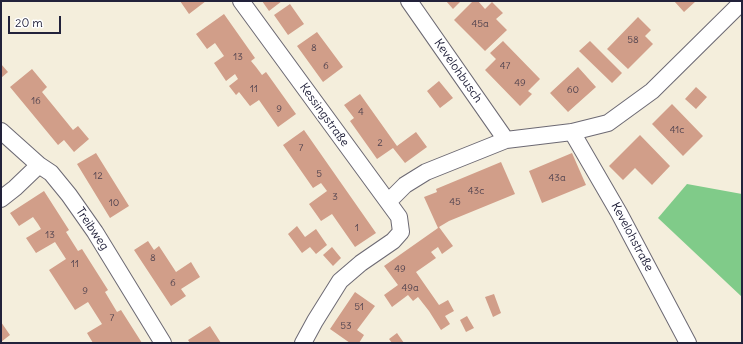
<!DOCTYPE html>
<meta charset="utf-8">
<style>
body{margin:0}
#map{position:relative;width:743px;height:344px;overflow:hidden;background:#f4eedc;font-family:Delius,sans-serif}
canvas{display:block}
.frame{position:absolute;inset:0;border:2px solid #22223b;pointer-events:none}
.scale{position:absolute;left:8px;top:16px;width:53px;height:18px;box-sizing:border-box;border:2px solid #22223b;border-top:0;padding-left:5px;font-size:12px;line-height:14px;white-space:nowrap;color:#22223b;-webkit-text-stroke:3px #fff;paint-order:stroke}
</style>
<div id="map">
<canvas width="743" height="344"></canvas>
<div class="frame"></div>
<div class="scale">20 m</div>
</div>
<script>
const c = document.querySelector('canvas').getContext('2d');
c.lineJoin = 'round';
function paint(path, color) {
  c.fillStyle = color;
  c.fill(path, 'evenodd');
}
function shape(rows) {
  const path = new Path2D();
  for (const r of rows) {
    path.moveTo(r[0], r[1]);
    for (let i = 2; i < r.length; i += 2) path.lineTo(r[i], r[i + 1]);
  }
  return path;
}
function trace(path, color, width, dash) {
  c.strokeStyle = color;
  c.lineWidth = width;
  c.lineCap = dash ? 'butt' : 'round';
  c.setLineDash(dash || []);
  c.stroke(path);
}
function drawText(font, color, halo, rows, align = 'center') {
  c.font = font + ' Delius,sans-serif';
  c.lineWidth = 3;
  c.setLineDash([]);
  c.textBaseline = 'middle';
  c.strokeStyle = halo;
  c.fillStyle = color;
  for (const [text, x, y, turn = 0] of rows) {
    c.save();
    c.translate(x, y);
    c.rotate((+turn || 0) * Math.PI / 180);
    c.textAlign = isNaN(turn) ? turn : align;
    if (halo) c.strokeText(text, 0, 0);
    c.fillText(text, 0, 0);
    c.restore();
  }
}
const green = shape([
 [687,184,742,194,742,297,658,218]
]);
const building = shape([
 [180,1,206,1,189,14],
 [262,1,282,1,269,11],
 [446,1,461,1,453,9],
 [473,1,478,1,485,9,492,2,503,13,496,19,507,30,485,51,454,20],
 [674,1,696,1,684,12],
 [290,4,304,24,288,35,274,15],
 [224,14,255,58,251,61,256,67,262,75,266,72,296,114,278,127,259,100,250,106,239,92,236,95,229,86,238,79,235,74,226,81,214,63,224,56,215,43,207,49,196,34],
 [638,17,651,30,645,36,653,44,628,69,607,49],
 [317,32,343,67,323,82,297,46],
 [503,41,540,79,528,91,532,94,520,106,485,70,496,59,490,53],
 [590,41,622,73,612,83,579,51],
 [1,64,8,72,1,78],
 [578,67,596,87,568,112,550,93],
 [32,69,47,87,42,92,73,130,78,126,89,139,74,152,64,140,58,145,10,87],
 [439,81,453,98,440,108,427,91],
 [696,87,707,97,696,109,685,99],
 [360,94,397,146,416,132,427,147,405,163,393,148,377,159,350,121,354,118,344,105],
 [672,104,703,136,683,156,652,124],
 [304,130,376,233,355,247,332,214,321,221,309,204,327,191,321,183,313,188,283,145],
 [640,135,670,166,652,185,635,168,623,180,609,166],
 [96,153,129,206,110,218,77,164],
 [572,153,586,185,542,203,529,171],
 [501,162,515,194,449,221,439,227,453,246,442,254,438,247,431,252,436,258,416,272,439,305,448,300,454,311,445,316,450,324,441,330,429,311,418,297,413,301,408,295,392,307,384,295,398,285,384,266,438,228,424,197,437,192,436,189],
 [44,191,69,230,66,232,78,251,82,249,108,290,105,292,117,312,121,310,142,343,93,343,87,333,102,324,88,302,75,310,49,270,66,259,55,242,36,253,26,238,41,229,38,224,33,217,19,226,10,213],
 [297,226,305,237,316,229,327,245,316,254,310,247,302,253,288,234],
 [148,241,154,250,159,246,176,272,191,262,200,277,181,289,186,296,171,306,134,250],
 [332,247,341,258,333,266,323,255],
 [355,292,375,306,357,330,364,335,359,343,350,343,330,329],
 [494,294,501,313,493,317,485,297],
 [467,316,474,328,466,332,460,320],
 [1,322,10,335,1,342],
 [210,326,221,343,190,343,188,340],
 [397,333,404,343,392,343,389,339]
]);
const street = shape([
 [241,1,399,217,401,232,393,241,361,263,340,281,315,321,303,343],
 [409,1,506,140],
 [1,131,39,165,51,173,69,195,95,232,163,343],
 [572,132,619,213,688,343],
 [1,199,15,188,39,165],
 [388,202,405,185,426,172,506,140,572,132,608,123,652,91,742,2]
]);
const numberNames = [
 ["45a",480,24],
 ["58",633,40],
 ["8",314,48],
 ["13",238,57],
 ["6",326,66],
 ["47",505,66],
 ["49",520,83],
 ["11",254,89],
 ["60",573,90],
 ["16",36,101],
 ["9",279,109],
 ["4",361,112],
 ["41c",677,130],
 ["2",380,143],
 ["7",301,148],
 ["5",319,174],
 ["12",98,176],
 ["43a",557,178],
 ["43c",476,191],
 ["3",335,197],
 ["45",455,202],
 ["10",114,203],
 ["1",357,228],
 ["13",50,235],
 ["8",153,258],
 ["11",75,264],
 ["49",400,269],
 ["6",173,283],
 ["49a",410,288],
 ["9",85,291],
 ["51",359,307],
 ["7",112,318],
 ["53",346,326]
];
const streetNames = [
 ["Kevelohbusch",458,71,55],
 ["Kessingstraße",324,115,54],
 ["Treibweg",92,229,56],
 ["Kevelohstraße",632,237,62]
];
paint(green, '#80cb89');
paint(building, '#d19e89');
trace(street, '#6c6973', 18);
trace(street, '#fff', 16);
drawText('10px', '#4e414e', null, numberNames);
drawText('12px', '#22223b', '#fff', streetNames);
</script>
